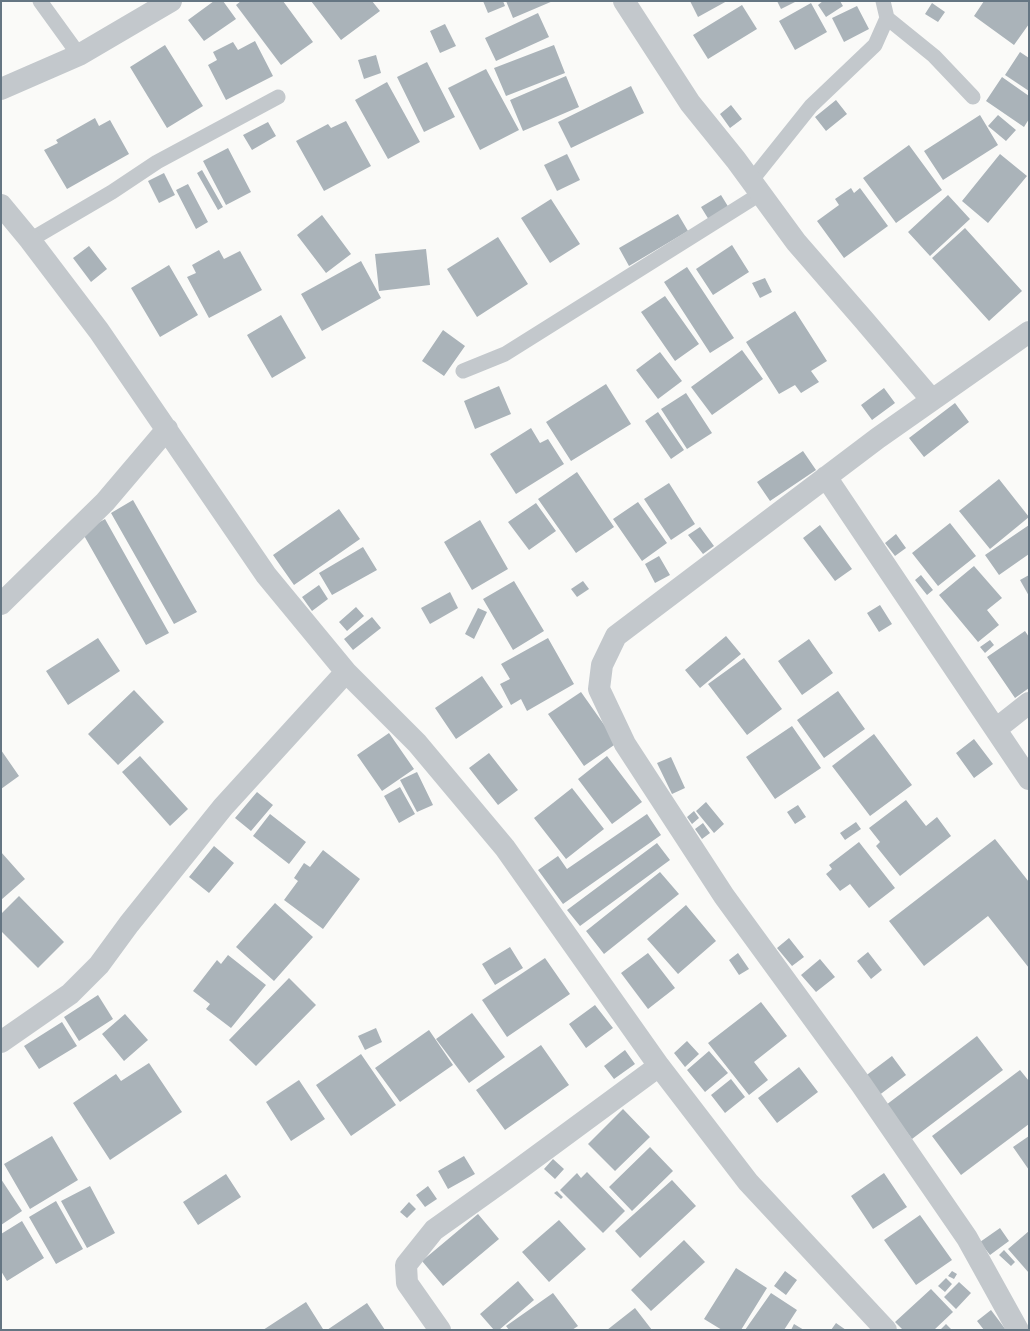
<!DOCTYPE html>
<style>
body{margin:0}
#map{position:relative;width:1030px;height:1331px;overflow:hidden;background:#fafaf8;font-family:"Sofia Sans Condensed",sans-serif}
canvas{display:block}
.frame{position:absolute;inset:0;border:2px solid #657683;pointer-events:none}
</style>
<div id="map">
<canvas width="1030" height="1331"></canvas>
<div class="frame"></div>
</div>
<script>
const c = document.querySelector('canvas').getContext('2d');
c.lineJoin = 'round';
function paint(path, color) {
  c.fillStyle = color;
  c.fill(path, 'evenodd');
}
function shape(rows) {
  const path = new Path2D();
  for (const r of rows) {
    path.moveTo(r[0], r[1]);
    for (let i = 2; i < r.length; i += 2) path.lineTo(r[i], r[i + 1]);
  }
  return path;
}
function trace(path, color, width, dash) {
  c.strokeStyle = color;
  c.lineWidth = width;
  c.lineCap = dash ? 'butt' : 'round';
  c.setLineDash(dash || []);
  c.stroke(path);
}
const building = shape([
 [214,1,223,1,236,19,204,41,188,20],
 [241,1,283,1,313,42,281,65,236,5],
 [311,1,372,1,380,11,341,40],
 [483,1,503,1,505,6,488,13],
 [506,1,553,1,513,18],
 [690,1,727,1,698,17],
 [777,1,797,1,781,9],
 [823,1,840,1,843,6,826,17,818,5],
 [984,1,1029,1,1029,24,1014,45,974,16],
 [811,3,827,32,795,50,779,21],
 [932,3,945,12,938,22,925,14],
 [742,5,757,29,708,59,693,35],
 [857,6,869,29,844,42,832,18],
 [538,13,549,37,496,61,485,38],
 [445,24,456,46,440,53,430,31],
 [255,41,273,76,226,100,208,65,217,60,213,52,233,42,238,50],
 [165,45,203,106,167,128,130,67],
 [554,45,565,73,506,96,494,68],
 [1020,52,1029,58,1029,91,1005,75],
 [376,55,381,73,364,79,358,60],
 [427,62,455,117,424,132,397,77],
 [486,69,519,130,480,150,448,88],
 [566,76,579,107,523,131,510,100],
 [1002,77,1029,96,1029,119,1024,127,986,101],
 [387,82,420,142,388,159,355,100],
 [631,86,644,113,571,148,558,122],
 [836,100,847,114,826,131,815,117],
 [731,105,742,119,730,128,720,114],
 [980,115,998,145,943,180,924,151],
 [998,115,1016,130,1006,141,988,126],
 [95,118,99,126,110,120,129,154,67,189,44,150,58,143,56,140],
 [346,121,371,166,324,191,296,141,328,124,331,128],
 [268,122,276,136,252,150,243,135],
 [909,145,942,190,896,223,863,178],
 [228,148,251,192,226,205,203,161],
 [567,154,580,180,557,191,544,165],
 [1000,154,1027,176,988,223,962,201],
 [202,170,223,207,218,210,197,173],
 [164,173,175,195,159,203,148,181],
 [188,184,208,222,196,229,176,190],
 [851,188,854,193,860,188,888,226,844,258,817,221,839,205,835,199],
 [721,195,729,208,709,220,701,207],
 [948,195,970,219,930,256,908,232],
 [551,199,580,244,550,263,521,218],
 [678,214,688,231,629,266,619,248],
 [322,215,351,254,326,273,297,235],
 [965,228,1022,291,989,321,932,258],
 [498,237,528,284,477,317,447,269],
 [732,245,749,272,713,295,696,269],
 [89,246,107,269,91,282,73,258],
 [426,249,430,285,379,291,375,254],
 [219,250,224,259,240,251,262,290,209,318,187,277,196,273,192,265],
 [361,261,381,298,322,331,301,294],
 [169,265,198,315,160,337,131,288],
 [687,267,734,338,710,353,664,282],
 [765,278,772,292,760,298,752,283],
 [665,296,699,344,675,361,641,312],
 [795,311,827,361,811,371,819,382,801,393,795,385,779,394,746,342],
 [281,315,306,358,272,378,247,335],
 [443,330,465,346,444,376,422,361],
 [742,350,763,379,712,415,691,387],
 [660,352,682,381,658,399,636,370],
 [606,384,631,424,571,461,546,422],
 [499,386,511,414,475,429,464,401],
 [884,388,895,403,872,420,861,405],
 [686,393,712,433,687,449,661,409],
 [955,403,969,422,924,457,909,438],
 [658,412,684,450,671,459,645,421],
 [531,428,540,443,548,439,564,464,516,494,490,454],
 [803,451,816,470,770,501,757,482],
 [577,472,614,527,576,553,538,499],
 [999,479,1029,517,990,549,959,511],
 [669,483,695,524,671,540,644,499],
 [133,500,197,612,174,624,111,513],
 [638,502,667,543,642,561,613,519],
 [536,503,556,531,529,550,508,522],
 [339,509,360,539,294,585,273,555],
 [105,519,169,633,146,645,82,532],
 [480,520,508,569,472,590,444,542],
 [950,523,976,556,938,586,912,553],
 [820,525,852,569,835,581,803,538],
 [1029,525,1029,554,999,575,985,555],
 [700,527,714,546,703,554,688,535],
 [896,534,906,548,895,556,885,543],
 [363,547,377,570,332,595,319,573],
 [659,556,670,575,655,583,645,564],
 [974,566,1002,598,987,610,999,625,978,642,939,595],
 [921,575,933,590,927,595,915,580],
 [1029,575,1029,596,1020,580],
 [514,581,544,631,513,650,483,599],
 [583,581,589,589,577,597,571,589],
 [319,585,328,599,312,611,302,597],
 [450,592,458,608,430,624,421,608],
 [880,605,892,624,879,632,867,613],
 [356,607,364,616,347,631,339,622],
 [478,608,487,612,474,639,465,634],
 [372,617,381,628,353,650,344,639],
 [1025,631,1029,637,1029,688,1015,698,987,657],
 [726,636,741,654,700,688,685,670],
 [98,638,120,671,68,705,46,671],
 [548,638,574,684,527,711,521,699,511,705,500,684,510,679,501,664],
 [809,639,833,673,802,695,778,661],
 [990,640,994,645,985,653,980,647],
 [744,658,782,709,747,735,708,684],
 [482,676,503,707,456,739,435,708],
 [134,690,164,722,118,765,88,734],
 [838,691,865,729,824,758,797,720],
 [581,692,617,743,584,766,548,714],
 [792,726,821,768,775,799,746,757],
 [389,733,414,769,382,791,357,755],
 [874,734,912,785,870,816,832,766],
 [974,739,993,764,974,778,956,753],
 [1,750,19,776,1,789],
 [489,753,518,790,498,805,469,768],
 [140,756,188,809,170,826,122,772],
 [607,756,642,802,612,824,578,779],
 [671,757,685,788,672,794,657,763],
 [417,772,433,805,417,812,400,780],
 [400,787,415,814,399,823,384,796],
 [572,788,604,829,566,859,534,818],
 [257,792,273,805,251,831,235,818],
 [906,800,926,826,937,817,951,836,900,876,876,846,880,842,869,828],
 [706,802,724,824,714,833,696,811],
 [798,805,806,817,795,824,787,812],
 [694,811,699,818,692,824,687,817],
 [270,814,306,842,289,864,253,836],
 [647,814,661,835,563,904,538,870,558,856,567,869],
 [856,822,861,829,845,840,840,833],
 [703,823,710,833,702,839,695,829],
 [995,839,1029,882,1029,968,988,916,924,966,889,921],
 [859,842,895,888,869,908,850,884,840,891,826,874,832,869,829,865],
 [657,843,670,860,580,926,567,910],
 [214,846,234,863,209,893,189,877],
 [323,850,360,879,323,929,284,900,298,881,294,878,304,863,310,867],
 [1,852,25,879,1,900],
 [660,872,679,894,604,954,586,931],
 [19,896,64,942,38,968,1,931,1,914],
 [275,903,313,937,274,981,236,947],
 [686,905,716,941,678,974,647,939],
 [789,938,804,957,792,966,777,948],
 [510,947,523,968,495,985,482,964],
 [868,952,882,970,871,979,857,961],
 [648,953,675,988,648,1009,621,973],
 [738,953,749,969,739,975,729,960],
 [228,955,266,985,231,1028,206,1009,210,1004,193,991,217,960,221,964],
 [545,958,570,994,507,1037,482,1000],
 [820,959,835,977,816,992,801,975],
 [289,978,316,1005,256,1066,229,1040],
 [98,995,113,1019,79,1041,64,1017],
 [761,1002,787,1036,754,1062,768,1080,749,1095,708,1043],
 [595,1005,613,1028,586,1048,569,1024],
 [472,1013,505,1057,469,1083,436,1039],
 [125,1014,148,1040,124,1061,102,1034],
 [62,1022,77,1046,39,1069,24,1046],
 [376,1028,382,1042,365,1050,358,1036],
 [429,1030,453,1065,400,1102,375,1068],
 [977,1036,1003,1070,912,1139,886,1105],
 [687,1041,699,1054,685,1067,674,1053],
 [541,1045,569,1085,505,1130,476,1090],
 [625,1050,635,1064,614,1079,604,1066],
 [709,1051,728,1073,705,1092,687,1070],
 [361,1054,396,1105,351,1136,316,1085],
 [892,1056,906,1075,878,1096,864,1077],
 [149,1063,182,1112,110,1160,73,1103,116,1074,121,1081],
 [799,1067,818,1092,777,1123,758,1098],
 [1020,1070,1029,1081,1029,1124,961,1175,932,1136],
 [731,1079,745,1097,725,1113,711,1095],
 [299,1080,325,1119,291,1141,266,1102],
 [623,1109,650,1137,615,1171,588,1144],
 [52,1136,78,1180,30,1209,4,1164],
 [1029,1136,1029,1170,1013,1147],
 [650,1147,673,1171,632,1211,609,1187],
 [464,1156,475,1174,448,1189,438,1171],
 [553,1159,564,1169,555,1179,544,1169],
 [587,1172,625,1211,603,1233,560,1190,577,1173,581,1178],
 [884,1173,907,1207,873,1229,851,1196],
 [226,1174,241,1197,198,1225,183,1202],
 [1,1179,22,1211,1,1225],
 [672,1180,696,1206,640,1258,615,1231],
 [90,1186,115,1233,87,1248,61,1201],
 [428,1186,437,1199,425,1207,416,1195],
 [557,1191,563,1197,561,1199,554,1193],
 [56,1201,83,1249,56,1264,29,1217],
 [409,1202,416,1209,407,1218,400,1212],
 [478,1214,499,1239,443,1286,422,1261],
 [920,1215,952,1260,916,1285,884,1240],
 [559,1220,586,1249,549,1282,522,1252],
 [22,1221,44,1258,7,1281,1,1271,1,1234],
 [1000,1228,1009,1241,990,1255,980,1242],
 [1029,1231,1029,1273,1008,1249],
 [684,1240,705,1262,651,1311,631,1290],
 [1004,1250,1015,1262,1011,1266,999,1255],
 [736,1268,767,1288,741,1330,722,1330,704,1319],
 [785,1271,797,1280,786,1295,774,1286],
 [952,1271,957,1274,954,1279,948,1276],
 [946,1278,952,1284,945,1292,938,1286],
 [518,1281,534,1300,499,1330,494,1330,480,1314],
 [959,1282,971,1293,956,1309,944,1297],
 [931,1289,953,1312,934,1330,903,1330,895,1322],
 [553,1293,578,1326,572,1330,509,1330,506,1326],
 [771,1293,797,1310,784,1330,745,1330],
 [306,1302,323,1329,322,1330,263,1330],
 [367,1303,385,1330,327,1330],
 [635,1308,652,1330,607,1330],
 [991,1310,1006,1330,984,1330,977,1321],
 [836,1323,846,1330,831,1330],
 [794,1324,804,1330,791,1330],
 [946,1324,952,1330,940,1330]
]);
const service = shape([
 [40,1,79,55],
 [887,18,934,56,973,97],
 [751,181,811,106,875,45,887,18,883,1],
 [30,240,112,192,157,162,278,97],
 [463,371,505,354,760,194]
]);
const minor = shape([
 [624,1,690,103,736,160,796,242,863,319,932,400],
 [1,89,79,55,171,1],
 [1,205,30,240,99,331,266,575,346,672,417,743,505,848,659,1066,748,1182,886,1330],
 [826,477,1029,779],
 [1,604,105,502,167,429],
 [996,729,1029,703],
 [1,1042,70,994,99,965,129,924,223,807,346,672],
 [440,1330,407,1283,406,1265,434,1230,507,1178,659,1066],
 [1018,1330,967,1238,861,1084,724,896,625,744,599,689,602,665,616,636,878,438,1029,332]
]);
paint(building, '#aab3b9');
trace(service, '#c3c8cc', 15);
trace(minor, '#c3c8cc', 22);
</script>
